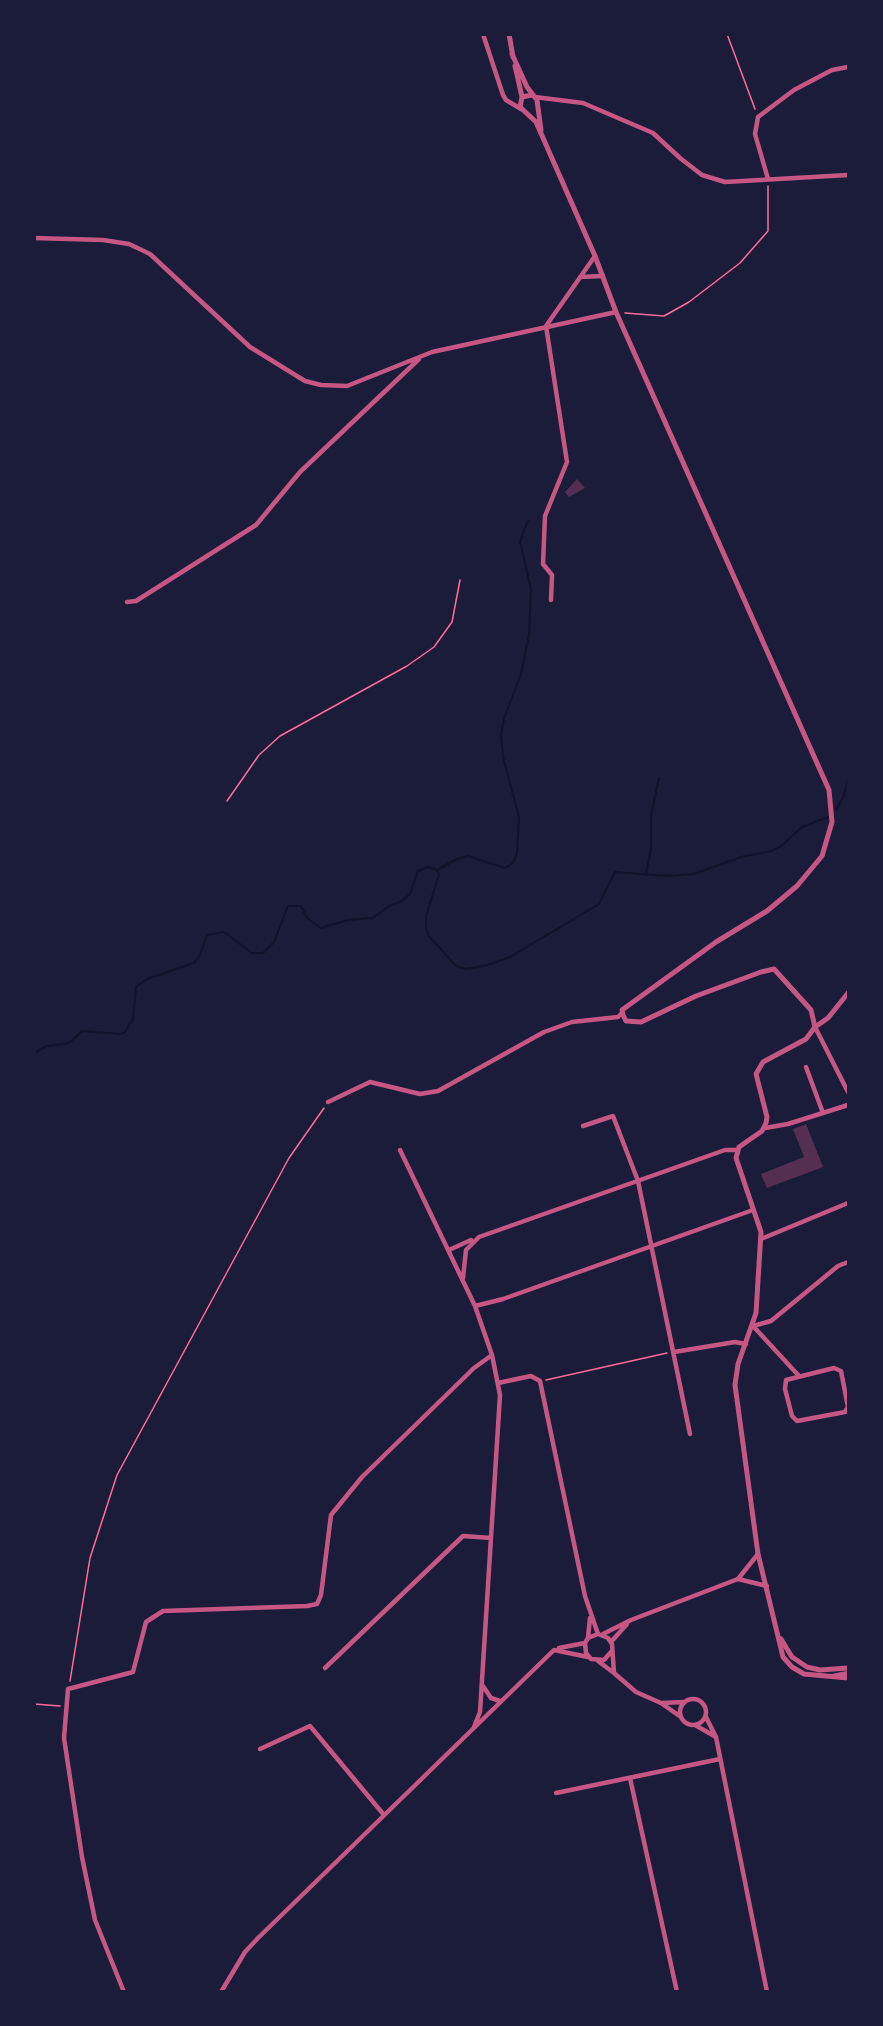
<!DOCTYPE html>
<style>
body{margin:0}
#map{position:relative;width:883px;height:2026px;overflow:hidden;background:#1b1b3a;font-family:"Zilla Slab",serif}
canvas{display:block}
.frame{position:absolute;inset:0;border:36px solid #1b1b3a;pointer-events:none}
</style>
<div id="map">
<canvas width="883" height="2026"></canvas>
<div class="frame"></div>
</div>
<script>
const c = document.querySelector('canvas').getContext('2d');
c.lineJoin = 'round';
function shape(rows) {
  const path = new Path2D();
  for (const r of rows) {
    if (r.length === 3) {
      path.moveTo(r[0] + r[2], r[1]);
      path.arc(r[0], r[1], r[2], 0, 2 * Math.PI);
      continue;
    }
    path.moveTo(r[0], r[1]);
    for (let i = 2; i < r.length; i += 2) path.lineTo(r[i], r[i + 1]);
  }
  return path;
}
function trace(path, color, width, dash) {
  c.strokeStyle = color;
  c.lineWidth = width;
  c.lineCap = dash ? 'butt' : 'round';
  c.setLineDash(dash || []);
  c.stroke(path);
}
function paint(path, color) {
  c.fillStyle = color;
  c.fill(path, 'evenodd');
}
const stream = shape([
 [836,810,844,796,848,779],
 [437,870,457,859,468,856,505,868,513,863,517,853,519,817,503,757,501,735,504,718,521,674,529,635,531,589,520,542,528,520],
 [646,873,651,849,651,816,659,778],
 [34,1053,47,1046,69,1043,82,1031,120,1034,125,1032,133,1019,136,987,147,979,194,963,200,955,207,935,224,932,252,953,263,953,274,942,288,906,301,906,307,918,321,928,348,920,373,918,389,906,402,901,410,894,418,871,428,867,437,870,439,875,426,916,426,928,429,936,456,966,466,969,488,965,510,957,599,904,615,872,668,876,694,874,741,857,771,851,780,847,802,827,828,817]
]);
const building = shape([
 [577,479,585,488,569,497,565,492],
 [806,1124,823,1167,767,1188,761,1174,804,1157,793,1129]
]);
const path = shape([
 [727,34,755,109],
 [625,313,664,316,689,302,740,263,768,231,768,186],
 [227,801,259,755,280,736,407,666,434,647,452,622,460,580],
 [546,1380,667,1353],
 [70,1681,90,1558,117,1475,289,1158,324,1108],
 [34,1704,60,1706]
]);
const minor = shape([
 [483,34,503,95,506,100,521,109],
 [535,97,583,103,653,133,680,158,702,175,725,182,848,175],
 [768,179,755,134,758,117,794,90,832,70,848,67],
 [34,238,103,240,129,244,150,254,250,347,305,381,321,385,347,386,432,352,616,312],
 [580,277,603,276],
 [551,600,552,575,543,564,545,516,567,462,546,326,595,256],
 [127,602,136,601,256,525,300,472,419,359],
 [815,1027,848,1092],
 [806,1067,823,1113],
 [328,1102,370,1082,420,1094,438,1091,544,1032,572,1022,618,1017,622,1013],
 [583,1126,613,1116,638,1181,690,1434],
 [765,1128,788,1124,848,1105],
 [400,1150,475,1306,492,1355,500,1395,480,1712,474,1727],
 [761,1239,848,1203],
 [449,1250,471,1240],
 [463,1278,466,1250,479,1237,725,1150,737,1150],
 [475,1306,503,1299,753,1210],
 [674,1352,735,1342,746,1344],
 [799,1376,753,1326,771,1321,838,1266,848,1262],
 [498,1383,531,1376,540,1381,585,1596,598,1634],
 [848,1407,841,1371,834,1368,786,1380,785,1389,792,1416,797,1421,845,1412,848,1407],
 [738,1579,767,1586],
 [603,1634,631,1620,738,1579,758,1554],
 [588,1638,590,1618],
 [611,1642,627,1624],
 [559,1648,585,1643],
 [611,1652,604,1660,591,1659,586,1653,585,1643,588,1638,598,1634,608,1638,612,1644,614,1673,636,1692,661,1703,681,1717],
 [598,1661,614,1673],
 [325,1668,463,1536,491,1538],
 [833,1676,848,1673],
 [483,1686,491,1698,500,1701],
 [693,1712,13],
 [661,1703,684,1702],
 [706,1717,716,1737,767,1992],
 [695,1725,716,1737],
 [260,1749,310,1726,384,1815],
 [630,1778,677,1992],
 [556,1793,720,1759],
 [124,1992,95,1920,82,1857,64,1738,68,1689,133,1672,146,1622,163,1611,307,1606,317,1604,321,1595,331,1515,362,1477,474,1368,492,1355],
 [221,1992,245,1952,258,1938,554,1650,588,1657]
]);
const tertiary = shape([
 [509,34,513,57],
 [512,54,527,87,537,100,541,130],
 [515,66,522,97],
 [532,95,522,97,520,107,536,122,595,256,616,312,829,790,832,822,822,856,797,886,767,911,716,942,622,1010,623,1015,626,1021,641,1022,696,996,761,972,774,969,811,1010,815,1027],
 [848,993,828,1018,815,1027,806,1039,763,1062,756,1074,767,1117,766,1123,762,1131,739,1147,736,1158,761,1232,756,1313,738,1364,735,1385,758,1554,783,1657,792,1667,804,1674,848,1678],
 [781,1639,792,1657,807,1667,820,1670,848,1668]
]);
trace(stream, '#12122b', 2);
paint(building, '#542f53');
trace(path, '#ff6b9d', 1.5);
trace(minor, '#c65784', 4.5);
trace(tertiary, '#c65784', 5);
</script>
